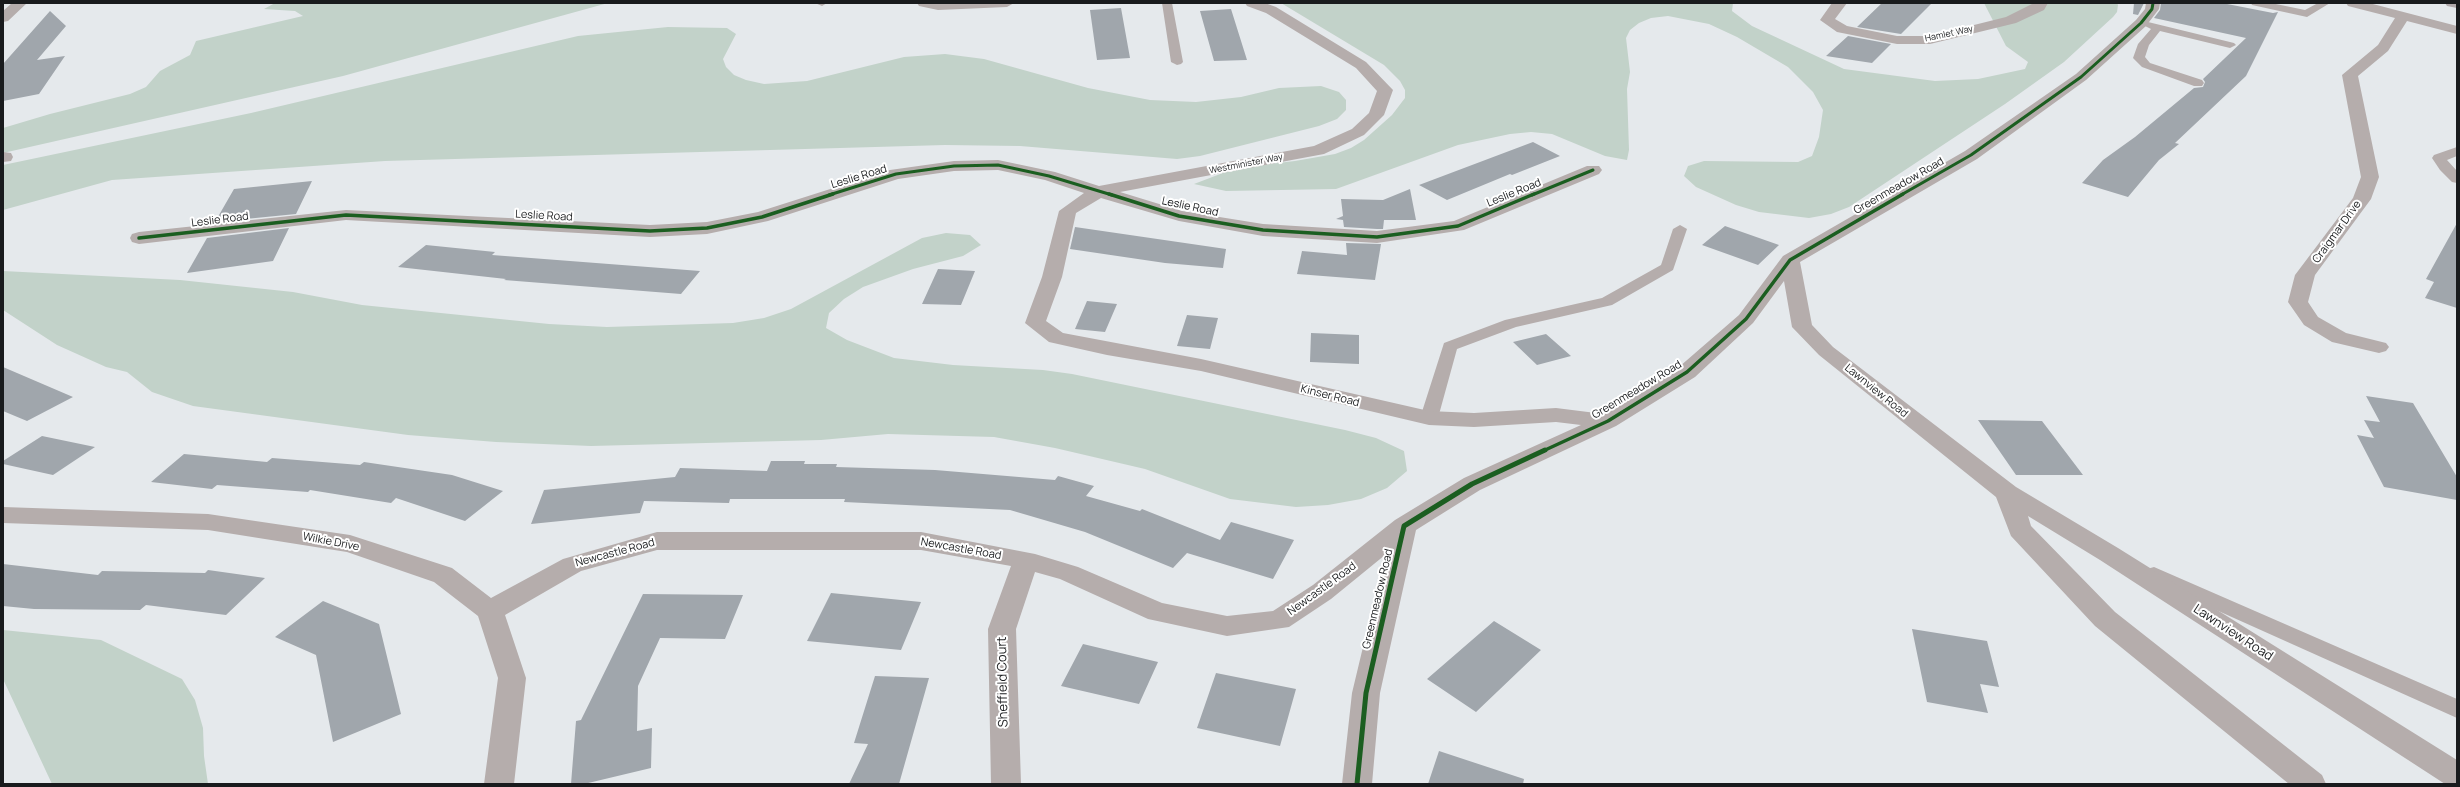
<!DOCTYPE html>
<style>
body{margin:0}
#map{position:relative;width:2460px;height:787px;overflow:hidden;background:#e5e9ec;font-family:Manrope,sans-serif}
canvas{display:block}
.frame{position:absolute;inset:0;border:4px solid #191b1d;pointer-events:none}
</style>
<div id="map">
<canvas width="2460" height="787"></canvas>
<div class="frame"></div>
</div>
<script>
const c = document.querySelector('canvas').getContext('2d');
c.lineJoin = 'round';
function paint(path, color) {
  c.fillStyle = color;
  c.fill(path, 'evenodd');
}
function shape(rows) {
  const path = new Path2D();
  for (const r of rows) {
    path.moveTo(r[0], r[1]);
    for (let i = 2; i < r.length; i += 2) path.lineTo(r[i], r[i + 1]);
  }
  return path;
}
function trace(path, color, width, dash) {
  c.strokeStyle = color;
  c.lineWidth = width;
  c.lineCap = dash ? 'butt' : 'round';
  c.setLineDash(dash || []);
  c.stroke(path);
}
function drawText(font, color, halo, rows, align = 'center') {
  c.font = font + ' Manrope,sans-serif';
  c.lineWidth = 4;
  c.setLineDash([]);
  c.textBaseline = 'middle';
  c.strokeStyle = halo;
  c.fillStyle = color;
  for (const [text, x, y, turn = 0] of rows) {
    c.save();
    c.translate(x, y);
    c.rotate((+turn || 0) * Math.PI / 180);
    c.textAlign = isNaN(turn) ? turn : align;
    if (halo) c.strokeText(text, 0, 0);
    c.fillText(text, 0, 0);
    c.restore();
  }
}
const green = shape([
 [275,3,608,3,343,76,3,153,3,128,50,114,130,94,146,87,160,71,190,55,196,41,303,16,295,11,264,9],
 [1281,3,1733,3,1732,11,1752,26,1844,69,1935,81,1978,79,2025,69,2028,62,2006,46,1984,3,2117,3,2118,5,2117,12,2113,17,2064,62,2005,104,1849,207,1831,214,1809,218,1759,212,1736,205,1696,187,1684,176,1688,166,1704,161,1798,162,1812,156,1819,137,1823,110,1813,92,1788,67,1737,37,1709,24,1668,16,1651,18,1639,23,1630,30,1626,38,1630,72,1627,89,1629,150,1627,160,1605,156,1552,134,1531,132,1510,134,1458,145,1336,189,1226,191,1194,184,1236,168,1295,161,1335,154,1351,148,1364,140,1392,115,1405,98,1405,90,1400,81,1384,65],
 [668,27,727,28,736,34,723,59,726,67,734,75,746,80,764,84,807,81,904,57,945,54,984,59,1088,88,1150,100,1196,102,1241,97,1279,88,1321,86,1339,92,1346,100,1346,110,1337,119,1319,126,1200,156,1177,159,1020,146,945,145,385,161,112,180,3,210,3,165,251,113,578,36],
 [946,233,970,235,981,245,963,256,913,269,863,287,844,299,829,313,826,328,847,340,894,358,953,365,1043,370,1072,374,1345,430,1376,438,1404,451,1407,471,1387,488,1361,499,1328,505,1296,507,1230,499,1145,469,1055,448,994,437,888,434,821,440,591,446,496,442,408,435,193,406,152,392,127,372,106,367,57,345,3,310,3,271,180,280,293,292,362,305,549,324,607,327,733,323,764,318,791,309,922,238],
 [3,630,101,640,182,679,195,700,203,728,204,756,208,784,52,784,3,679]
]);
const building = shape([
 [1882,3,1932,3,1901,34,1857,27],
 [2134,3,2144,3,2138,15,2133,14],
 [2161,3,2222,3,2273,13,2278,12,2246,76,2175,143,2179,144,2159,160,2128,197,2082,183,2103,160,2135,137,2194,88,2203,87,2205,82,2203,79,2246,38,2154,18,2160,10],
 [1121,8,1130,58,1097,60,1090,10],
 [1231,9,1247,60,1214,61,1200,11],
 [50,11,66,26,37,60,65,56,39,94,3,101,3,64],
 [1848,36,1891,44,1872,63,1826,56],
 [1533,142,1560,156,1512,175,1510,174,1447,200,1419,185],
 [312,181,296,214,215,222,234,189],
 [1410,189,1416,220,1384,220,1383,229,1377,229,1344,227,1343,220,1336,219,1343,216,1341,199,1383,200],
 [2457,223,2457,308,2425,298,2434,282,2426,279],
 [1725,226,1779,245,1758,265,1702,245],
 [1075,227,1226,249,1223,268,1165,263,1070,249],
 [289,228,273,261,187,273,207,238],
 [1346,243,1381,244,1375,280,1297,274,1302,251,1347,255],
 [426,245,495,252,492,255,700,271,681,294,504,280,506,279,398,267],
 [938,269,975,271,961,305,922,304],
 [1087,301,1117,304,1105,332,1075,329],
 [1187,315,1218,318,1210,349,1177,346],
 [1311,333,1359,335,1359,364,1310,362],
 [1546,334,1571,356,1537,365,1513,342],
 [3,367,73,397,27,421,3,411],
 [2366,396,2413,403,2457,477,2457,500,2384,487,2357,435,2374,438,2364,420,2380,422],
 [1978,420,2042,421,2083,475,2016,475],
 [42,436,95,447,53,475,3,464,3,461],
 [184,454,267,462,272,458,360,465,364,462,452,475,503,491,465,521,396,498,391,503,310,490,308,492,217,485,212,489,151,482],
 [771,461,805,461,804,464,837,464,836,467,935,470,1055,480,1058,476,1094,486,1086,496,1140,511,1142,509,1220,540,1231,522,1294,540,1273,579,1187,553,1173,568,1085,532,1010,510,844,502,845,499,730,499,729,503,644,501,640,513,531,524,544,490,675,477,680,468,767,471],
 [3,564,98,575,102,571,205,573,208,570,265,578,226,615,146,605,140,610,34,609,3,606],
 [831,593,921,602,901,650,807,641],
 [643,594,743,595,725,639,660,638,638,686,637,731,652,728,651,768,584,784,571,784,576,721,581,720],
 [323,601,379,624,401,714,333,742,316,655,275,637],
 [1494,621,1541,650,1476,712,1427,679],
 [1912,629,1987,641,1999,687,1980,684,1988,713,1927,702],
 [1083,644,1158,662,1139,704,1061,686],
 [1216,673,1296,689,1280,746,1197,728],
 [875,676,929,678,899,784,849,784,868,744,854,743],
 [1439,751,1524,779,1523,784,1428,784]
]);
const lane = shape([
 [815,3,827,3,822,6,815,3],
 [1162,3,1172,3,1183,62,1181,64,1177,65,1171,62,1162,3],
 [2251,3,2271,3,2305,10,2318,3,2330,3,2307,17,2252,5,2251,3],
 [2148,22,2234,43,2236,45,2230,48,2160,31,2149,45,2145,57,2150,63,2202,80,2204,83,2202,86,2194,86,2142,67,2133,58,2138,44,2151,29,2143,25,2148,22],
 [2457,147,2457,156,2447,160,2457,171,2457,183,2452,182,2440,170,2432,158,2434,155,2457,147],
 [1680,225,1687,229,1673,270,1612,305,1516,327,1457,349,1438,418,1435,422,1429,423,1423,422,1420,418,1444,343,1505,320,1602,298,1661,265,1673,229,1680,225],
 [2154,567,2457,699,2457,718,2147,579,2144,574,2147,569,2154,567]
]);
const street = shape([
 [12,3,27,3,8,21,3,22,3,11,12,3],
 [917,3,1014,3,1007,7,938,10,919,6,917,3],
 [1245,3,1265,3,1276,7,1366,62,1393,90,1384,115,1364,135,1324,154,1120,192,1182,211,1263,224,1377,231,1454,221,1587,166,1599,166,1602,170,1599,174,1464,230,1377,243,1263,236,1179,221,1101,198,1076,213,1062,277,1046,321,1063,333,1201,359,1429,411,1474,413,1556,408,1604,414,1679,367,1739,315,1783,256,1965,151,2076,74,2136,20,2145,9,2146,3,2160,3,2159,9,2146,26,2086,80,1977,159,1800,262,1812,325,1833,347,2016,487,2118,548,2457,760,2457,784,2445,784,2100,560,2028,516,2031,526,2115,612,2322,775,2326,784,2289,784,2095,626,2011,536,1996,497,1819,355,1792,327,1784,281,1753,323,1695,377,1616,426,1480,490,1416,530,1380,693,1372,784,1342,784,1352,693,1385,555,1331,599,1289,627,1227,636,1148,619,1060,579,1035,572,1016,629,1021,784,991,784,988,629,1011,566,921,550,657,550,581,571,505,615,526,678,514,784,484,784,498,678,478,616,434,582,347,552,208,530,3,523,3,507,208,514,350,535,452,568,491,598,563,559,657,532,921,532,1035,554,1078,567,1162,603,1227,616,1273,611,1313,585,1395,520,1464,478,1581,425,1556,422,1474,427,1429,425,1201,371,1107,355,1049,342,1025,323,1042,277,1059,211,1084,193,1045,180,998,170,954,171,898,179,768,221,707,234,650,237,346,220,139,244,132,242,130,238,132,234,139,232,346,210,650,225,707,222,758,212,890,170,954,161,998,160,1055,172,1099,186,1314,146,1352,129,1369,113,1377,91,1356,68,1266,13,1247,6,1245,3],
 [1832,3,1847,3,1835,19,1847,26,1897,36,1930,36,2006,17,2034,3,2048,3,2044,10,2016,23,1930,44,1897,44,1837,32,1820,20,1832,3],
 [2346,3,2369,3,2457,26,2457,34,2407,21,2388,51,2358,76,2379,177,2371,199,2315,275,2308,302,2318,317,2346,333,2386,343,2389,347,2386,351,2379,353,2332,342,2304,325,2288,302,2295,275,2353,198,2361,177,2342,75,2378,45,2395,18,2348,6,2346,3],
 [3,152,11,153,13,157,11,161,3,162,3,152]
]);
const highway = shape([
 [2445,3,2457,3,2457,8,2447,6,2445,3]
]);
const cyclewayFar2 = shape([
 [829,195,896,174,954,166,998,165,1049,176,1112,195],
 [1532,195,1593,170],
 [1901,195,1971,155,2081,77,2141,23,2152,9,2153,3]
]);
const cyclewayFar1 = shape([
 [1109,194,1179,216,1263,230,1377,237,1458,226,1534,194],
 [139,238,346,215,650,231,707,228,762,217,833,194],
 [1543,451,1608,421,1687,372,1746,319,1790,260,1903,194]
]);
const cycleway = shape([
 [1357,784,1366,693,1404,526,1472,484,1545,450]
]);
const farStreetnames = [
 ["Hamlet Way",1949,34,-12],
 ["Westminister Way",1246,164,-11]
];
const streetNames = [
 ["Leslie Road",859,177,-17],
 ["Greenmeadow Road",1899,186,-30],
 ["Leslie Road",1514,193,-22],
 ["Leslie Road",1190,207,12],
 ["Leslie Road",544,216,3],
 ["Leslie Road",220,220,-7],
 ["Craigmar Drive",2337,232,-54],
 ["Greenmeadow Road",1637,390,-31],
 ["Lawnview Road",1876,391,39],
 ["Kinser Road",1330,396,14],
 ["Wilkie Drive",331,542,11],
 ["Newcastle Road",961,549,10],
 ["Newcastle Road",615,553,-15],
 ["Newcastle Road",1322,589,-36],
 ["Greenmeadow Road",1378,599,-77]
];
const nearStreetnames = [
 ["Lawnview Road",2233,633,33],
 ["Sheffield Court",1003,682,-91]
];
paint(green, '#c2d2c9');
paint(building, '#a0a6ac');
paint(lane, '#b5adac');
paint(street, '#b5adac');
paint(highway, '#b0a9ab');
trace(cyclewayFar2, '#1b5e20', 3);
trace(cyclewayFar1, '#1b5e20', 3.5);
trace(cycleway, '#1b5e20', 5);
drawText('9px', '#191b1d', '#fff', farStreetnames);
drawText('11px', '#191b1d', '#fff', streetNames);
drawText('13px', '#191b1d', '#fff', nearStreetnames);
</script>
